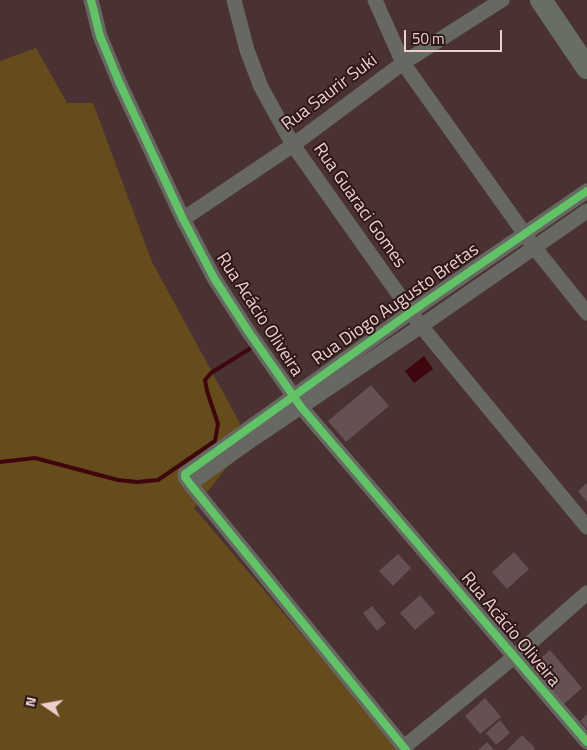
<!DOCTYPE html>
<meta charset="utf-8">
<style>
body{margin:0}
#map{position:relative;width:587px;height:750px;overflow:hidden;background:#4a3232;font-family:"Titillium Web",sans-serif}
canvas{display:block}
.north{position:absolute;left:20px;top:680px;width:50px;height:50px;-webkit-text-stroke:4px #2d1817;paint-order:stroke;rotate:282deg;font-size:14px;font-weight:700;line-height:20px;text-align:center;color:#edcfcd}
.north::after{content:'';display:block;margin:auto;width:18px;height:22px;background:#edcfcd;clip-path:polygon(50% 0,100% 100%,50% 72%,0 100%)}
.scale{position:absolute;left:404px;top:30px;width:98px;height:22px;box-sizing:border-box;border:2px solid #edcfcd;border-top:0;padding-left:6px;font-size:15px;line-height:18px;white-space:nowrap;color:#edcfcd;-webkit-text-stroke:4px #2d1817;paint-order:stroke}
</style>
<div id="map">
<canvas width="587" height="750"></canvas>
<div class="north">N</div>
<div class="scale">50 m</div>
</div>
<script>
const c = document.querySelector('canvas').getContext('2d');
c.lineJoin = 'round';
function paint(path, color) {
  c.fillStyle = color;
  c.fill(path, 'evenodd');
}
function shape(rows) {
  const path = new Path2D();
  for (const r of rows) {
    path.moveTo(r[0], r[1]);
    for (let i = 2; i < r.length; i += 2) path.lineTo(r[i], r[i + 1]);
  }
  return path;
}
function trace(path, color, width, dash) {
  c.strokeStyle = color;
  c.lineWidth = width;
  c.lineCap = dash ? 'butt' : 'round';
  c.setLineDash(dash || []);
  c.stroke(path);
}
function drawText(font, color, halo, rows, align = 'center') {
  c.font = font + ' "Titillium Web",sans-serif';
  c.lineWidth = 4;
  c.setLineDash([]);
  c.textBaseline = 'middle';
  c.strokeStyle = halo;
  c.fillStyle = color;
  for (const [text, x, y, turn = 0] of rows) {
    c.save();
    c.translate(x, y);
    c.rotate((+turn || 0) * Math.PI / 180);
    c.textAlign = isNaN(turn) ? turn : align;
    if (halo) c.strokeText(text, 0, 0);
    c.fillText(text, 0, 0);
    c.restore();
  }
}
const green = shape([
 [36,48,67,103,93,103,152,262,249,440,194,508,400,750,0,750,0,61]
]);
const water = shape([
 [424,356,433,369,414,383,405,371]
]);
const stream = shape([
 [0,462,35,458,118,480,137,482,158,480,215,441,218,424,207,391,205,380,211,373,251,348]
]);
const building = shape([
 [371,385,389,406,346,442,328,421],
 [587,483,587,502,578,491],
 [514,552,529,569,507,589,492,572],
 [398,554,411,568,393,586,379,571],
 [420,595,435,613,415,630,400,613],
 [372,606,386,623,377,631,363,613],
 [550,650,582,688,564,704,532,666],
 [485,698,501,717,480,734,465,716],
 [587,714,587,729,580,721],
 [500,720,510,733,496,745,486,733],
 [522,735,535,748,534,750,507,750],
 [487,742,494,750,478,750]
]);
const street = shape([
 [91,0,100,36,119,82,183,219,214,278,248,331,301,407,587,742],
 [234,0,247,50,261,87,293,145,421,326,587,527],
 [375,0,403,63,534,247,587,313],
 [183,219,293,145,403,63,502,0],
 [190,484,253,439,421,326,587,211],
 [404,747,514,657,587,593],
 [406,750,190,484,185,477,185,474,411,312,587,191]
]);
const secondary = shape([
 [541,0,587,68]
]);
const cycleway = shape([
 [91,0,100,36,119,82,183,219,214,278,248,331,301,407,587,742],
 [406,750,190,484,185,477,185,474,411,312,587,191]
]);
const streetNames = [
 ["Rua Saurir Suki",330,93,-37],
 ["Rua Guaraci Gomes",359,206,55],
 ["Rua Diogo Augusto Bretas",396,305,-35],
 ["Rua Acácio Oliveira",259,315,57],
 ["Rua Acácio Oliveira",510,630,50]
];
paint(green, '#664c1c');
paint(water, '#3f060d');
trace(stream, '#3f060d', 4);
paint(building, '#655053');
trace(street, '#676861', 15);
trace(secondary, '#686e62', 22);
trace(cycleway, '#61c268', 8);
drawText('18px', '#edcfcd', '#2d1817', streetNames);
</script>
